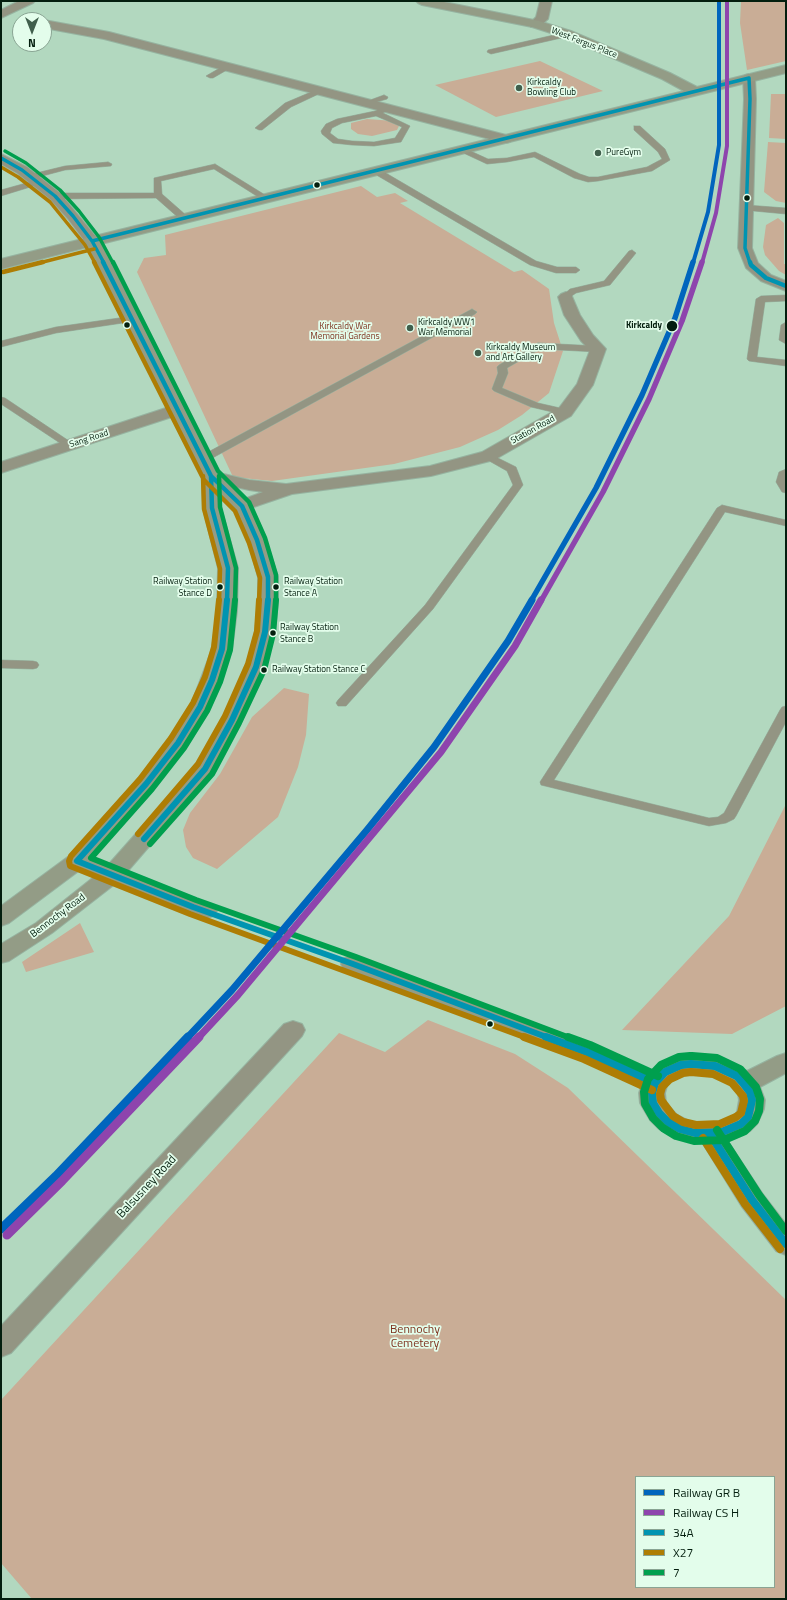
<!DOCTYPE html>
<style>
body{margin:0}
#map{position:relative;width:787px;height:1600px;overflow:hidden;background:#b2d8bf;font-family:"Titillium Web",sans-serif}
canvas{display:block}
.frame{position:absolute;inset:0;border:2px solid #031e0e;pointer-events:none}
.legend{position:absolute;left:635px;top:1476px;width:140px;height:112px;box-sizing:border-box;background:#e3fdeb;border:1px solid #89a493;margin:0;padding:5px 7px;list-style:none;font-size:12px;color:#031e0e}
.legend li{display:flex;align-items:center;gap:8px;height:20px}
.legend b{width:20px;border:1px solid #89a493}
.north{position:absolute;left:12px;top:12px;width:40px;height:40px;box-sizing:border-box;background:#e3fdeb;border:1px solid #89a493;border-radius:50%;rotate:180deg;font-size:11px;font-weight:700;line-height:16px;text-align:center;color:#031e0e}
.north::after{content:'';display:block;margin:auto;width:14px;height:18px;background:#405f4c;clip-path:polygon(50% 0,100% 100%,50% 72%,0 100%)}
</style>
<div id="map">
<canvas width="787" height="1600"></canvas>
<div class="frame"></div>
<ul class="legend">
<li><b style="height:5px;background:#0065bd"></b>Railway GR B</li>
<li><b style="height:5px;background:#8e44ad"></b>Railway CS H</li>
<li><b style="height:5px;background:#0094b1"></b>34A</li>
<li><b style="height:5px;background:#ae7d04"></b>X27</li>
<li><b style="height:5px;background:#009f4e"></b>7</li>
</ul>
<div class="north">N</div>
</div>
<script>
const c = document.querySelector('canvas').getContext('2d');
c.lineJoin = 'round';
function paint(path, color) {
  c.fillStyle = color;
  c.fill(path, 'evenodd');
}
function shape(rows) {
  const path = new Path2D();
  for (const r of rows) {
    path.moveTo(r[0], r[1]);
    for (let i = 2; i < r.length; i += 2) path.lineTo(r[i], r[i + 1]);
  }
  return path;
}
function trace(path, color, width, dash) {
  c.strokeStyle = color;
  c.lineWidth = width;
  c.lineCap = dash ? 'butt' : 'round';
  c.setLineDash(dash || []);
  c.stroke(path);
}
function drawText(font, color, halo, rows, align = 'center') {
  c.font = font + ' "Titillium Web",sans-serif';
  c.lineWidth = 3.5;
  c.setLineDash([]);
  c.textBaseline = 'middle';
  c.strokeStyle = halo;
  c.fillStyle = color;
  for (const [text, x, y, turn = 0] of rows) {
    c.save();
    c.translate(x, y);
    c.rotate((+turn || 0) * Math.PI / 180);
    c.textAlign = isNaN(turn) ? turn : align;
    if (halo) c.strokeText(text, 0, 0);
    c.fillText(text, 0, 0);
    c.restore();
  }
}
const green = shape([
 [741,1,786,1,786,61,747,70,740,23],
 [540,61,603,91,496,117,435,85],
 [771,94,786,94,786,139,769,138],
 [367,119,394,121,399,126,397,130,372,136,358,134,351,129,351,123],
 [768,142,786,143,786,203,776,201,764,192],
 [361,186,377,197,395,193,408,201,400,203,514,272,522,270,549,289,554,323,563,351,549,393,522,415,498,430,460,447,394,464,272,481,233,477,137,272,144,258,166,255,165,235],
 [778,218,784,223,784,264,786,264,786,275,779,271,765,255,763,247,766,225],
 [284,688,309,694,306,735,298,767,278,817,217,869,193,858,186,847,183,830,190,813,220,774,252,717],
 [786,804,786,1006,732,1034,622,1030,729,916],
 [80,923,94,952,26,972,22,962],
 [428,1020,515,1054,568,1088,786,1300,786,1599,32,1599,1,1563,1,1400,339,1033,385,1052],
 [636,1477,774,1477,774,1587,636,1587]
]);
const lane = shape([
 [567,32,570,32,570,36,491,54,487,52,488,50,567,32],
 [225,65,228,65,232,67,213,78,210,78,206,76,225,65],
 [318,89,321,89,325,91,291,107,262,130,259,130,255,128,285,103,318,89],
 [384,95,388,97,387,99,366,105,362,103,384,95],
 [387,106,391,108,383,113,410,126,401,142,374,146,352,145,333,143,322,134,321,131,326,124,337,119,375,111,387,106],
 [376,116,402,127,395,138,374,142,352,141,338,139,330,133,332,128,342,123,376,116],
 [634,126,640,126,665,149,670,160,652,171,598,181,588,182,574,178,534,157,507,162,487,164,457,150,461,148,464,148,488,159,507,158,535,152,580,174,589,177,598,177,647,167,662,159,658,152,634,130,634,126],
 [108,162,112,164,111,166,65,170,31,179,27,177,28,175,65,166,108,162],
 [215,164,270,198,266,201,263,200,214,169,161,181,162,194,187,216,188,218,184,221,181,220,156,198,55,199,51,196,55,193,154,193,154,178,215,164],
 [373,169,379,169,536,261,557,267,576,267,580,270,576,273,556,273,530,265,373,173,372,171,373,169],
 [37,180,41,182,40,184,1,196,1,190,37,180],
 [746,205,786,208,786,214,743,210,742,208,746,205],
 [632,250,636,253,610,285,576,293,566,300,561,297,570,289,604,281,629,251,632,250],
 [786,295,786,301,765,302,757,357,786,360,786,366,749,361,747,359,756,299,761,296,786,295],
 [472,309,477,312,475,314,207,461,199,461,198,459,199,457,472,309],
 [133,316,136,317,138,319,136,321,56,333,1,347,1,341,56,327,133,316],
 [786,322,786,344,779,340,781,325,786,322],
 [538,343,598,346,603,349,598,352,540,349,507,368,508,373,502,388,538,403,569,410,570,412,569,414,565,415,531,407,494,391,492,389,498,373,497,367,499,365,538,343],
 [1,397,5,398,75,445,74,447,66,447,1,404,1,397],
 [488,453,516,467,523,485,433,609,346,706,338,706,336,703,338,700,425,605,513,485,507,471,484,458,483,456,488,453],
 [786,469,786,493,782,492,776,482,779,472,786,469],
 [722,505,786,520,786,526,725,512,554,780,709,818,718,817,724,813,780,710,782,707,786,706,786,722,736,816,734,819,726,823,709,826,541,785,540,782,717,508,722,505],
 [1,660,33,661,37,662,39,665,37,668,33,669,1,668,1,660]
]);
const street = shape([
 [19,1,35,1,33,3,1,18,1,10,19,1],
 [540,1,552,1,548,19,539,27,531,27,529,24,536,17,540,1],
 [44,20,109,32,510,136,512,139,510,142,505,143,104,39,44,28,44,20],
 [749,74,753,75,755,78,756,99,752,248,758,263,771,275,786,281,786,291,761,281,746,268,738,248,744,99,743,78,745,75,749,74],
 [1,154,27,167,60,193,97,238,99,241,97,244,92,245,87,244,68,219,50,199,17,173,1,164,1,154],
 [566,292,571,294,580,315,593,335,606,349,593,385,571,416,494,460,431,476,292,494,242,511,236,510,233,506,236,502,263,492,249,490,205,480,202,476,205,472,211,471,249,480,286,484,430,466,482,452,559,408,577,384,590,350,581,341,564,315,558,297,561,294,566,292],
 [178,404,184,405,186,409,184,413,1,473,1,462,178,404],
 [293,1021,302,1024,305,1030,302,1036,11,1353,1,1357,1,1326,284,1024,293,1021]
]);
const secondary = shape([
 [416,1,439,1,539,21,571,31,670,73,697,87,786,65,786,73,101,244,123,283,219,474,251,506,266,540,278,577,278,600,275,632,266,667,242,720,216,769,127,872,213,906,217,911,213,916,205,919,197,916,115,884,52,933,9,961,1,963,1,944,36,923,95,876,80,870,9,923,1,926,1,906,69,856,138,779,169,740,190,707,212,649,217,611,218,568,203,508,202,476,107,283,88,247,1,269,1,259,684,91,662,79,563,37,532,27,422,5,418,3,416,1],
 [221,495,234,508,248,540,258,577,258,600,255,632,246,667,222,720,196,766,108,865,92,859,154,789,189,743,210,707,232,649,237,611,238,568,221,508,221,495],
 [353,956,596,1046,651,1071,656,1066,672,1059,691,1055,715,1057,747,1071,777,1056,786,1053,786,1073,760,1087,765,1100,764,1109,757,1124,750,1131,727,1140,762,1193,786,1224,786,1255,776,1251,742,1207,702,1142,695,1142,671,1136,659,1129,650,1120,640,1103,639,1093,641,1087,578,1058,344,970,341,964,344,958,353,956],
 [685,1073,711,1075,728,1082,738,1094,739,1100,737,1112,732,1117,719,1123,695,1124,677,1115,666,1103,665,1093,667,1086,674,1078,685,1073]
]);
const bus1Far3 = shape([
 [1,158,22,170,55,196,73,216,92,241,104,263],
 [92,241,749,78,750,99,745,248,750,263]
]);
const bus1Far2 = shape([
 [103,262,211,476,242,506,257,540,268,577,268,601],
 [750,262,751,265,766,278,786,286],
 [211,476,212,508,228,568,227,601]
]);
const bus1Far1 = shape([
 [227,600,222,649,212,680,200,707,178,743,146,784,77,861,193,907,353,964,549,1038],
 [144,839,205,769,232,720,256,667,265,632,268,600]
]);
const bus1 = shape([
 [546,1037,587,1052,655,1083],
 [691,1064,715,1066,737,1076,744,1084,750,1092,752,1100,748,1117,741,1124,722,1132,695,1133,680,1129,668,1122,659,1113,653,1103,652,1093,655,1083,665,1072,681,1065,691,1064],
 [710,1134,752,1200,786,1244]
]);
const bus2Far3 = shape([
 [1,167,18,177,50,202,85,245,95,263],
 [39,263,94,249]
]);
const bus2Far2 = shape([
 [94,262,204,480,235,511,249,543,260,578,259,601],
 [3,272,43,262],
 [203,476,204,509,220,569,219,601]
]);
const bus2Far1 = shape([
 [219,600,214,647,205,677,193,703,171,738,140,779,71,856,69,861,70,866,190,914,527,1038],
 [138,834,198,764,225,716,248,664,257,631,259,600]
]);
const bus2 = shape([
 [524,1037,584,1059,652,1090],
 [691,1072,713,1074,732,1083,743,1096,744,1101,741,1113,736,1117,720,1124,696,1125,683,1122,673,1116,661,1100,660,1094,662,1087,670,1079,683,1073,691,1072],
 [703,1138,745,1204,780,1249]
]);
const bus3Far3 = shape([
 [5,151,26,163,60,190,79,211,99,237,113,263]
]);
const bus3Far2 = shape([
 [113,262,218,471,249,502,265,538,276,575,276,601],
 [219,476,220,507,236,568,235,601]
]);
const bus3Far1 = shape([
 [235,600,230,650,220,682,207,711,184,748,152,789,91,858,196,900,356,957,570,1038],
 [150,844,212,774,239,723,264,670,273,634,276,600]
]);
const bus3 = shape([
 [568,1037,590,1045,658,1076],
 [690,1056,679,1057,661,1065,648,1079,644,1092,645,1104,653,1118,663,1128,676,1136,694,1141,724,1140,745,1131,755,1121,759,1111,760,1099,756,1087,740,1069,717,1058,692,1056],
 [717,1130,759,1195,786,1231]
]);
const rail1Far3 = shape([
 [693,263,708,212,719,145,719,1]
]);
const rail1Far2 = shape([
 [531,601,596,488,642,395,675,318,693,262]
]);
const rail1Far1 = shape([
 [187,1038,232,990,367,830,434,747,508,641,532,600]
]);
const rail1 = shape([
 [1,1229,56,1176,188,1037]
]);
const rail2Far3 = shape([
 [702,263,716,213,727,146,727,1]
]);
const rail2Far2 = shape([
 [541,601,603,492,649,399,682,321,702,262]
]);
const rail2Far1 = shape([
 [198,1038,238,995,441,752,515,646,541,600]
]);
const rail2 = shape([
 [7,1235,62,1181,199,1037]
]);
const markers = [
 [519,88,4,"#405f4c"],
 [598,153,4,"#405f4c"],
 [317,185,3.5,"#031e0e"],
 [747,198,3.5,"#031e0e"],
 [127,325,3.5,"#031e0e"],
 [672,326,6,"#031e0e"],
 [410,328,4,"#405f4c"],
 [478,353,4,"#405f4c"],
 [220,587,3.5,"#031e0e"],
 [276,587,3.5,"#031e0e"],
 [273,633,3.5,"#031e0e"],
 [264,670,3.5,"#031e0e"],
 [490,1024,3.5,"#031e0e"]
];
const farStreetnames = [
 ["West Fergus Place",584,43,21],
 ["Station Road",533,430,-29],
 ["Sang Road",89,439,-18]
];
const farPoinames = [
 ["Kirkcaldy",527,83],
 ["Bowling Club",527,93],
 ["PureGym",606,153],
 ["Kirkcaldy WW1",418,323],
 ["War Memorial",418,333],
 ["Kirkcaldy Museum",486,348],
 ["and Art Gallery",486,358]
];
const farStopnames = [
 ["Kirkcaldy",662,326]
];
const farParknames = [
 ["Kirkcaldy War",345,327],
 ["Memorial Gardens",345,337]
];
const busNames = [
 ["Railway Station",212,582,"right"],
 ["Stance D",212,594,"right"],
 ["Railway Station",284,582],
 ["Stance A",284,594],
 ["Railway Station",280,628],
 ["Stance B",280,640],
 ["Railway Station Stance C",272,670]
];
const streetNames = [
 ["Bennochy Road",58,916,-37]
];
const nearStreetnames = [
 ["Balsusney Road",147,1187,-47]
];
const nearParknames = [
 ["Bennochy",415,1330],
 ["Cemetery",415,1344]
];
paint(green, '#c9ad96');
trace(lane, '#96b3a0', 1);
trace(street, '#96b3a0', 2);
trace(secondary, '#96b3a0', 2);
paint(lane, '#939583');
paint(street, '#939583');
paint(secondary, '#939c86');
trace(bus1Far3, '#0094b1', 3.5);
trace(bus1Far2, '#0094b1', 4.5);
trace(bus1Far1, '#0094b1', 6);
trace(bus1, '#0094b1', 8);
trace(bus2Far3, '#ae7d04', 3.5);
trace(bus2Far2, '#ae7d04', 4.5);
trace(bus2Far1, '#ae7d04', 6);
trace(bus2, '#ae7d04', 8);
trace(bus3Far3, '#009f4e', 3.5);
trace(bus3Far2, '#009f4e', 4.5);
trace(bus3Far1, '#009f4e', 6);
trace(bus3, '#009f4e', 8);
trace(rail1Far3, '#0065bd', 4);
trace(rail1Far2, '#0065bd', 5.5);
trace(rail1Far1, '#0065bd', 7);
trace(rail1, '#0065bd', 9);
trace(rail2Far3, '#8e44ad', 4);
trace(rail2Far2, '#8e44ad', 5.5);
trace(rail2Far1, '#8e44ad', 7);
trace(rail2, '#8e44ad', 9);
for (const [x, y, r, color] of markers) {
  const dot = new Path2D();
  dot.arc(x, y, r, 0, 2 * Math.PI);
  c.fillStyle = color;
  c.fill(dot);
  trace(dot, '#e3fdeb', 1.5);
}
drawText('9px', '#031e0e', '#e3fdeb', farStreetnames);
drawText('9px', '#031e0e', '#e3fdeb', farPoinames, 'left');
drawText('bold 9px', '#031e0e', '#e3fdeb', farStopnames, 'right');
drawText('9px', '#7d301d', '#e3fdeb', farParknames);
drawText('9px', '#031e0e', '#e3fdeb', busNames, 'left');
drawText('10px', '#031e0e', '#e3fdeb', streetNames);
drawText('12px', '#031e0e', '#e3fdeb', nearStreetnames);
drawText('12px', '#7d301d', '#e3fdeb', nearParknames);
</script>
